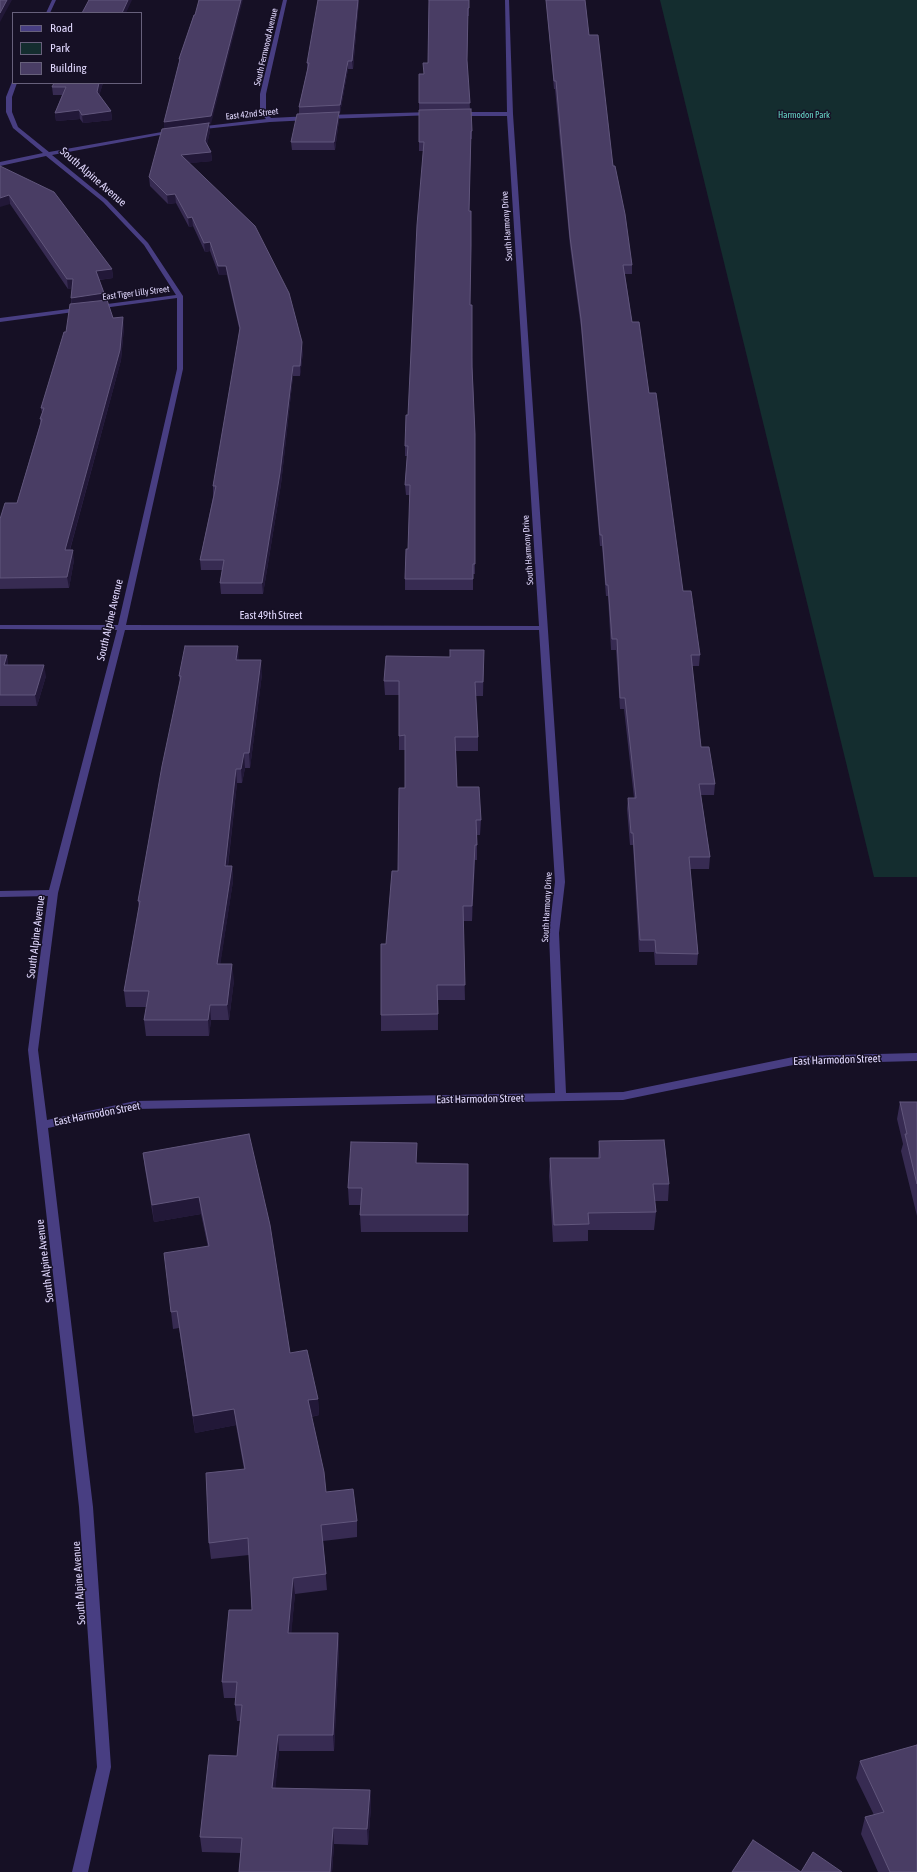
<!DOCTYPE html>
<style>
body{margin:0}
#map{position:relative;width:917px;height:1872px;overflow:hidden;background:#161025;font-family:"Asap Condensed",sans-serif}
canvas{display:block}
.legend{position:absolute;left:12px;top:12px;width:130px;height:72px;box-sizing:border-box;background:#161025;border:1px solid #67607b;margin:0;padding:5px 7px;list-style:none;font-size:12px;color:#e0d7fd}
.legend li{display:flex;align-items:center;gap:8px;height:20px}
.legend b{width:20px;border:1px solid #67607b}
</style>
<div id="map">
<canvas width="917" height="1872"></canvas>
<ul class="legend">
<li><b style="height:5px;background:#483e82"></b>Road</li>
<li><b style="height:11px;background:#142d2f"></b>Park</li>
<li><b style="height:11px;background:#493d64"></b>Building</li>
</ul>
</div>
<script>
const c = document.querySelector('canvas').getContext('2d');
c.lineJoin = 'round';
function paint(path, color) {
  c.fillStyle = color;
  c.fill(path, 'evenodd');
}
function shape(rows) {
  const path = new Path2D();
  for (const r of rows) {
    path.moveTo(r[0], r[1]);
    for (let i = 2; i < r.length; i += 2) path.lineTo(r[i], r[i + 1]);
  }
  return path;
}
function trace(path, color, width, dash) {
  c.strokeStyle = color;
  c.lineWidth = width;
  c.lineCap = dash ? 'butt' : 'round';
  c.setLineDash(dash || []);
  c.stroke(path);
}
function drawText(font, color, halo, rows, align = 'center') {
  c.font = font + ' "Asap Condensed",sans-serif';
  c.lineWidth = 3;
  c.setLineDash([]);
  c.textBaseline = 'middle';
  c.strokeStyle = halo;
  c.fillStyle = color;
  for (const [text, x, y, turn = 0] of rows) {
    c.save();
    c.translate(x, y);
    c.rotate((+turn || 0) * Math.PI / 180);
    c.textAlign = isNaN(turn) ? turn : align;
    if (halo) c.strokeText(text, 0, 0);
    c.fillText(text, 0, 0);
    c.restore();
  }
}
const green = shape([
 [660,0,917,0,917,877,874,877]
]);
const street = shape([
 [52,0,56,0,50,13,46,13,52,0],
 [283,0,287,0,266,94,266,112,271,118,310,116,313,118,310,120,270,122,195,130,194,129,197,127,266,119,260,112,260,94,283,0],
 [505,0,509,0,513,114,565,882,559,933,566,1093,623,1092,798,1056,917,1053,917,1061,798,1064,623,1100,135,1109,48,1128,93,1507,111,1767,88,1872,72,1872,97,1767,79,1507,28,1050,48,896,0,897,0,891,49,890,117,630,0,629,0,625,118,625,177,369,177,298,0,322,0,318,176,295,144,245,103,202,46,156,0,166,0,162,43,153,13,128,6,112,6,97,12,82,17,83,12,97,12,112,18,127,49,152,173,130,176,132,52,155,107,200,148,243,183,296,183,369,126,625,539,626,507,116,458,116,455,114,458,112,507,112,505,0],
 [125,630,539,630,555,882,549,933,555,1093,135,1101,47,1120,38,1050,58,893,125,630],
 [432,112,434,113,434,115,326,119,323,117,326,115,432,112]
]);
const wall = shape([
 [359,0,353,69,348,69,340,113,339,114,339,120,335,150,292,150,291,142,299,114,299,107,307,71,307,63],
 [429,0,469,8,469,16,468,16,467,61,470,109,472,131,472,139,471,139,469,211,470,305,475,434,475,574,473,574,473,590,405,590,405,579,408,549,410,495,406,495,405,485,407,456,405,456,405,446,408,415,423,151,419,151,419,74,424,74,428,63],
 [546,0,585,0,589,35,632,265,632,274,625,274,632,322,649,393,683,591,700,655,699,666,692,666,701,747,715,784,714,795,701,795,710,857,709,869,690,869,698,954,697,965,655,965,654,952,639,952,633,845,630,845,627,809,628,798,634,798,624,709,620,709,616,650,611,650,608,596,606,596,602,546,600,546,581,328,570,246,555,89,554,89],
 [194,15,211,124,209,124,210,131,207,144,211,152,212,161,189,163,303,352,300,376,293,376,281,484,263,594,221,594,220,583,222,570,201,570,200,560,213,497,213,486,240,332,227,275,219,275,210,251,205,252,193,226,189,227,176,203,168,204,150,186,149,177,164,128,164,122,179,63,179,59],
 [54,83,103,83,99,95,111,111,112,120,83,123,80,119,56,121,55,113,62,95,53,95,52,87],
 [0,166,112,269,113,278,99,280,104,293,105,300,113,318,124,327,121,360,70,550,74,560,69,588,0,589,0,519,17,503,40,424,40,419,42,413,41,408,66,332,71,304,71,298,72,288,68,289,10,204],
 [484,650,483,696,476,696,478,737,478,751,456,751,457,787,481,820,480,835,477,835,477,860,475,860,472,921,463,921,465,1000,438,1000,438,1030,381,1031,381,1015,386,944,398,871,405,788,405,750,399,750,399,695,385,695,384,681,450,657],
 [0,655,7,655,8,665,46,676,37,706,0,706],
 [239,660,262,674,250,768,245,768,242,783,237,783,228,866,232,866,233,881,220,964,234,980,229,1020,211,1020,209,1036,146,1036,144,1020,147,1007,126,1007,124,991,139,907,138,901,180,681,179,676],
 [900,1102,917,1102,917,1216,901,1151,903,1144,897,1119],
 [249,1134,290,1353,318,1399,319,1415,311,1417,326,1492,357,1521,357,1537,323,1541,327,1590,295,1594,291,1633,338,1633,339,1649,334,1751,279,1751,275,1788,370,1790,371,1806,368,1845,334,1844,332,1872,239,1872,241,1853,202,1852,200,1837,237,1756,240,1721,237,1721,235,1705,236,1698,224,1698,222,1682,252,1610,249,1555,211,1559,209,1543,244,1469,236,1425,195,1433,179,1328,173,1329,171,1312,208,1247,201,1214,154,1222,145,1169,143,1153],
 [599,1141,669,1184,668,1201,655,1201,656,1212,654,1230,588,1230,588,1241,553,1242,549,1176,550,1158,598,1158],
 [417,1163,468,1164,468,1232,361,1232,360,1215,361,1205,349,1205,348,1188],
 [860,1761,917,1872,878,1872,861,1834,865,1817,874,1815,856,1778]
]);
const shadedWall = shape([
 [7,0,12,0,0,22,0,13],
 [128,0,132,0,126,13,122,13],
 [241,0,243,0,211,124,209,124,210,131,206,150,164,130,164,122],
 [358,0,359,0,353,69,352,61],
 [348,61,348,69,340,113,340,105],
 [99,83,103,83,98,100,97,92],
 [79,110,80,119,56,121,55,113],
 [111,111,112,120,83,123,82,115],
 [339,112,339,120,335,150,334,142],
 [211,152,212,161,181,164,181,155],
 [175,194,176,203,168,204,167,195],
 [9,195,10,204,0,207,0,198],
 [192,217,193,226,189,227,188,218],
 [210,242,210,251,205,252,204,243],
 [218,266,226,266,227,275,219,275],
 [112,269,113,278,97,280,96,271],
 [67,279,73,279,74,288,68,289],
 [104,293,105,303,72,307,71,298],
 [123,317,124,327,121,360,67,560,65,550],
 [302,342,303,352,300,376,300,366],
 [293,366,293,376,281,484,263,594,262,583],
 [73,550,74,560,69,588,67,577],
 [238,646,239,661,236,660],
 [7,655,8,666,4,665],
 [261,660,262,674,250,768,249,753],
 [44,665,46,676,37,706,35,695],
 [244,753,245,768,242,783,241,769],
 [236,769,237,783,226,881,225,866],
 [475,845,475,860,472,921,472,906],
 [232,866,233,881,218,980,217,964],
 [232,964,234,980,229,1020,227,1005],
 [210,1005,211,1020,209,1036,208,1020],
 [417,1143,417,1160,416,1180,416,1163],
 [199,1197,201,1214,154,1222,152,1205],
 [318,1399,319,1415,309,1417,308,1400],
 [234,1409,236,1425,195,1433,193,1416],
 [293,1578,295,1594,290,1649,288,1633],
 [338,1633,339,1649,334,1751,333,1735],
 [278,1735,279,1751,274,1804,272,1788],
 [370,1790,371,1806,368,1845,367,1829],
 [333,1828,334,1844,332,1872,330,1872]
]);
const building = shape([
 [0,0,7,0,0,13,0,0],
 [89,0,128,0,122,13,82,13,89,0],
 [199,0,241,0,211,116,164,122,180,59,179,59,194,15,195,15,199,0],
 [318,0,358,0,352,61,348,61,340,105,299,107,309,63,307,63,318,0],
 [429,0,469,0,469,8,468,8,467,60,470,103,419,103,419,74,424,74,423,63,428,63,429,0],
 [546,0,585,0,589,35,598,35,613,166,615,166,625,214,632,265,623,265,632,322,639,322,649,393,656,393,683,591,691,591,700,655,691,655,701,747,709,747,715,784,699,784,710,857,689,857,698,954,656,953,655,940,640,940,633,833,631,833,628,798,636,798,625,698,620,698,617,639,612,639,608,585,606,585,602,535,600,535,581,319,570,237,556,81,554,81,546,0],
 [54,83,99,83,97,92,111,111,82,115,79,110,55,113,66,87,52,87,54,83],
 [471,109,472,131,471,131,469,211,471,211,471,246,470,305,472,305,472,367,475,434,475,564,473,564,473,579,405,579,406,549,408,549,410,485,405,485,408,446,405,446,406,415,408,415,417,225,424,142,419,142,419,110,471,109],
 [339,112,334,142,291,142,297,114,339,112],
 [209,123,205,141,211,152,181,155,255,226,289,293,302,342,300,366,293,366,280,473,262,583,220,583,224,560,200,560,216,486,213,486,240,328,226,266,218,266,210,242,204,243,192,217,188,218,175,194,167,195,149,177,162,129,209,123],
 [0,166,54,192,112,269,96,271,104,293,71,298,73,279,67,279,9,195,0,198,0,166],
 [107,300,113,318,123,317,120,350,65,550,73,550,67,577,0,578,0,519,5,503,17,503,42,419,40,419,44,408,41,408,64,332,66,332,70,304,107,300],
 [185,646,238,646,236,660,261,660,249,753,244,753,241,769,236,769,225,866,232,866,217,964,232,964,227,1005,210,1005,208,1020,144,1020,149,991,124,991,140,901,138,901,162,766,181,676,179,676,185,646],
 [450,650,484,650,483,682,475,682,478,737,455,737,457,787,479,787,481,820,476,820,477,845,475,845,472,906,463,906,465,985,437,985,438,1014,381,1015,381,944,386,944,392,871,398,871,399,788,405,788,405,735,399,736,399,681,384,681,386,656,450,657,450,650],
 [0,655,7,655,4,665,44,665,35,695,0,695,0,655],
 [900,1102,917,1102,917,1184,905,1134,907,1134,900,1102],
 [249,1134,270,1225,290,1353,307,1350,318,1399,308,1400,324,1472,326,1492,353,1489,357,1521,321,1525,326,1574,293,1578,288,1633,338,1633,333,1735,278,1735,272,1788,370,1790,367,1829,333,1828,330,1872,239,1872,242,1838,200,1837,209,1755,237,1756,242,1705,235,1705,237,1682,222,1682,229,1610,252,1610,248,1538,209,1543,206,1473,245,1469,234,1409,193,1416,177,1311,171,1312,164,1253,209,1246,199,1197,152,1205,143,1153,249,1134],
 [664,1140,669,1184,653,1184,656,1212,588,1213,589,1224,554,1225,550,1158,600,1158,599,1141,664,1140],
 [351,1142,417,1143,416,1163,468,1164,468,1215,360,1215,362,1188,348,1188,351,1142],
 [917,1745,917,1872,890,1872,865,1817,884,1812,860,1761,917,1745],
 [753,1840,801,1872,813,1852,842,1872,732,1872,753,1840]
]);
const farStreetnames = [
 ["South Fernwood Avenue",266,47,-77],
 ["East 42nd Street",252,114,-6],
 ["South Harmony Drive",507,226,-94],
 ["East Tiger Lilly Street",136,293,-7],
 ["South Harmony Drive",528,550,-94],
 ["South Harmony Drive",547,907,-87]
];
const farParknames = [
 ["Harmodon Park",804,115]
];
const streetNames = [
 ["South Alpine Avenue",93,177,41],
 ["East 49th Street",271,616],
 ["South Alpine Avenue",110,620,-77],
 ["South Alpine Avenue",36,937,-83],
 ["East Harmodon Street",837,1060,-2],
 ["East Harmodon Street",480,1099,-1],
 ["East Harmodon Street",97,1114,-11],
 ["South Alpine Avenue",45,1261,-97],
 ["South Alpine Avenue",79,1583,-94]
];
paint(green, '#142d2f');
paint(street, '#483e82');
paint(wall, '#372b52');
paint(shadedWall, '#221838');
paint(building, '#493d64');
trace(building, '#61567c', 1);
drawText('9px', '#e0d7fd', '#161025', farStreetnames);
drawText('9px', '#67d9c9', '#161025', farParknames);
drawText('11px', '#e0d7fd', '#161025', streetNames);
</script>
